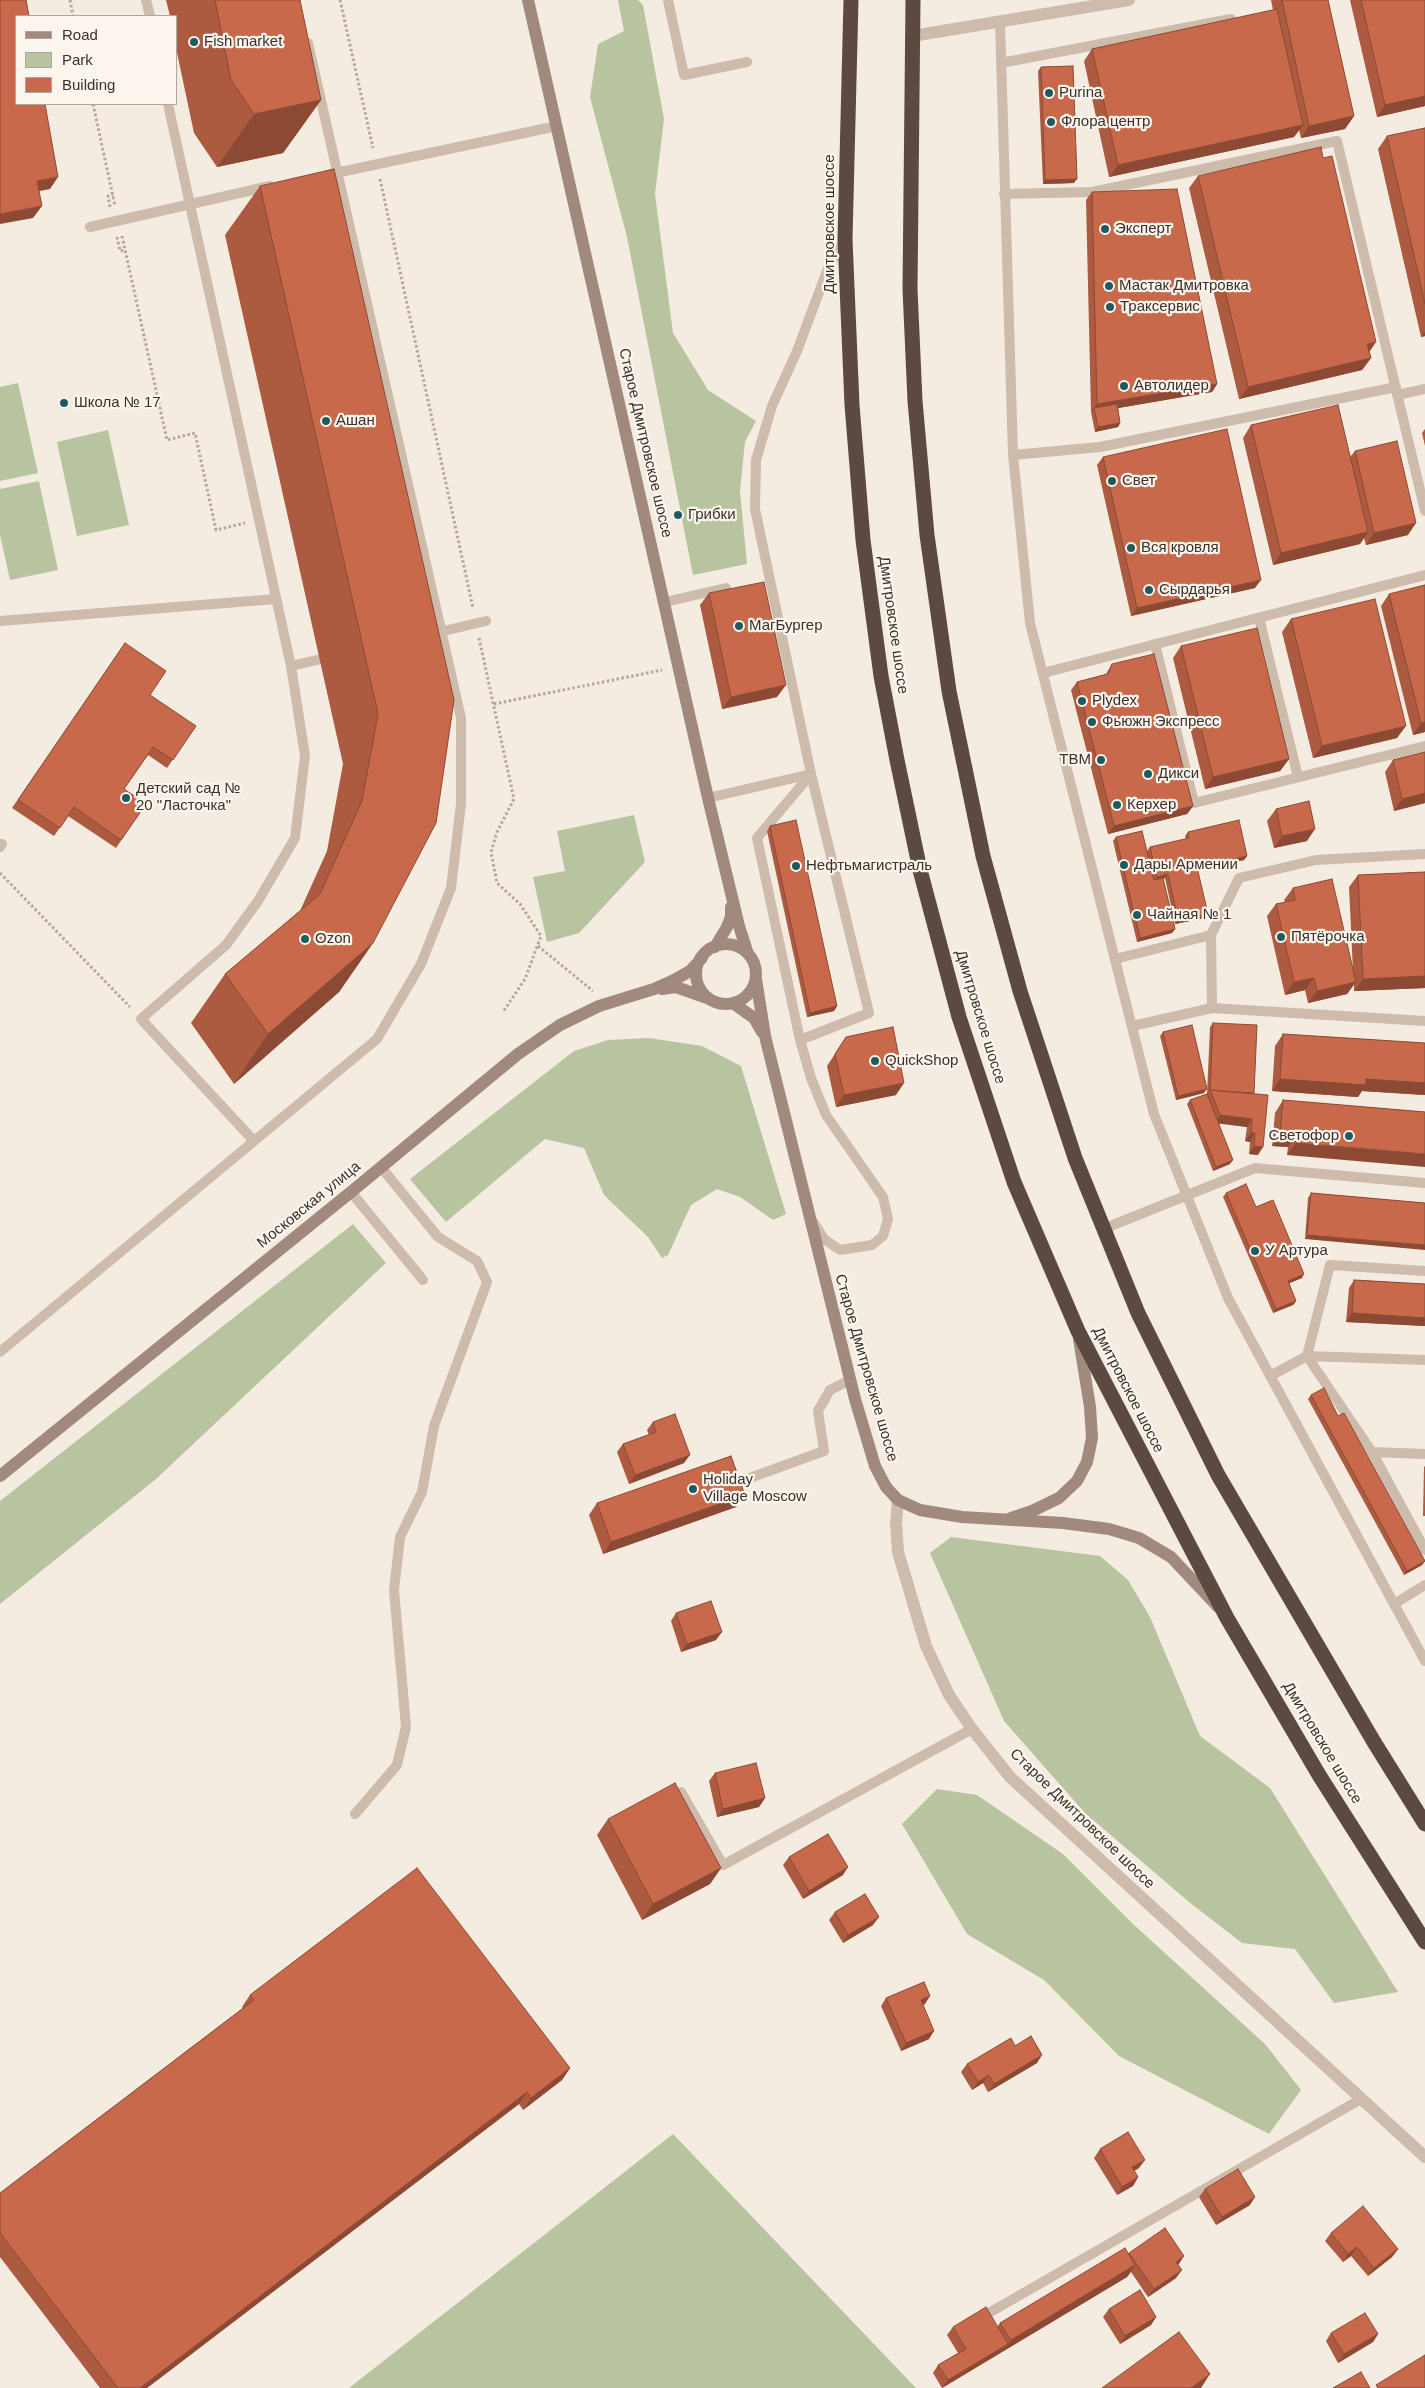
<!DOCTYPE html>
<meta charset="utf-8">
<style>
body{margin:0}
#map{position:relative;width:1425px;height:2388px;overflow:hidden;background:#f4ebe1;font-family:Helvetica,sans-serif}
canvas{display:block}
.legend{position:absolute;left:15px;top:15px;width:162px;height:90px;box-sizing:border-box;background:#fbf5ee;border:1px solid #aea6a0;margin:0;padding:6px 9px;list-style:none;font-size:15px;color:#3b302b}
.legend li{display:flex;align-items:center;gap:10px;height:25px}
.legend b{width:25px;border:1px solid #aea6a0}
</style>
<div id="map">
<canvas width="1425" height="2388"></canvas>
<ul class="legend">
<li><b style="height:6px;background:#a18a7d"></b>Road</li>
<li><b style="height:14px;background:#b8c4a0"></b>Park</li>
<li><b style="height:14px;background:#c8694b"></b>Building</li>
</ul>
</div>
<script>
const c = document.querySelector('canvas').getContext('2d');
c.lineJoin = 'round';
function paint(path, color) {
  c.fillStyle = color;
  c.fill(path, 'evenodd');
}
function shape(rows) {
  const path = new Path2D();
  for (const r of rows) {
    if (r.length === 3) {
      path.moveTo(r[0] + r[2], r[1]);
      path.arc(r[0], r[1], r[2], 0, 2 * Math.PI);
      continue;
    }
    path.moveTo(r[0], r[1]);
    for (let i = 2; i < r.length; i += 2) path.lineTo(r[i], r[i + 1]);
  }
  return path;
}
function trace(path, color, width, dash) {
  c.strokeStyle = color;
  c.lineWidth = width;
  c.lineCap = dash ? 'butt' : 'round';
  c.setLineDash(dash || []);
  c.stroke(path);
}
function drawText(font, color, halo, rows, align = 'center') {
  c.font = font + ' Helvetica,sans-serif';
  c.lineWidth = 4.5;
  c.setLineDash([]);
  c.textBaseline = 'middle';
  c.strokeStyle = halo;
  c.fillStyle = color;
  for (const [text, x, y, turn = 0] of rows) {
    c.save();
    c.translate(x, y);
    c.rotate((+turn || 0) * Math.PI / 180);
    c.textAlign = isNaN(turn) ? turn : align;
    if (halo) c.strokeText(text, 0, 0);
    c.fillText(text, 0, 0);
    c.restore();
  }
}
const green = shape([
 [618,0,638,0,643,5,664,119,655,194,673,333,708,390,756,421,745,442,740,491,747,564,693,575,627,237,590,97,598,44,624,31],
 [18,383,38,473,0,481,0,387],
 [108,430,129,525,77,536,57,442],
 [39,481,58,570,10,580,0,535,0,489],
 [634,815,645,862,579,933,547,942,533,877,565,871,557,831],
 [649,1038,702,1046,741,1066,786,1214,773,1220,740,1197,717,1189,691,1205,668,1255,662,1258,648,1237,604,1195,584,1148,545,1139,446,1222,410,1179,574,1051,608,1040],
 [353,1224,386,1263,156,1479,0,1604,0,1501],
 [951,1537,1100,1556,1128,1580,1150,1617,1200,1736,1270,1788,1398,1992,1334,2003,1295,1949,1242,1943,1189,1902,1085,1813,1004,1721,930,1553],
 [937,1789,977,1795,1063,1854,1133,1924,1265,2044,1301,2090,1269,2134,1119,2056,1044,1980,967,1934,902,1824],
 [673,2134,916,2388,349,2388]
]);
const path = shape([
 [70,0,73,16],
 [340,0,373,148],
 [93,104,115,206],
 [380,179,473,608],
 [110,207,108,196,113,195],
 [122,236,167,440,195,433,216,530,245,523],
 [117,237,120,251,125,250],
 [479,638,514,799,497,832,491,852,497,883,520,904,541,936,525,979,503,1012],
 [494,704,662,670],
 [0,873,130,1007],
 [538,946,593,991]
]);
const lane = shape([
 [146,0,150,16],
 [668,0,684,75,747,62],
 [1000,23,1013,455,1030,623,1154,1114,1228,1298,1425,1661],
 [1001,63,1231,19],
 [168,104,291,666,321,659],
 [331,174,557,126],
 [1004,194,1092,192,1337,141,1425,511],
 [90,227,270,186],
 [1397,395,1425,389],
 [1013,455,1100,447,1396,387],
 [665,602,726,588],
 [1259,618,1298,777],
 [0,621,276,599],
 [435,633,486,621],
 [1155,644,1194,803,1425,746],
 [1043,673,1425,575],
 [708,798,811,774,869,1013,800,1040],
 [0,847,2,844],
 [1115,959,1211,935],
 [1212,1008,1211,935,1239,878,1316,860,1425,854],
 [1132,1026,1212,1008,1425,1021],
 [254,1141,141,1019,226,945,258,901,295,838,305,756,291,666],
 [351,1192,423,1280],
 [814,1223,824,1239,840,1250,872,1245,883,1236,888,1219,883,1197,826,1115,811,1078,800,1040,757,838,811,774,755,509,756,460,772,406,797,351,830,263,845,240],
 [1103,1229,1255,1168,1425,1183],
 [1425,1271,1330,1265,1307,1356,1425,1360],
 [0,1352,377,1039,421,964,451,888,461,804,461,718,308,43],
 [1270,1376,1307,1356,1372,1452],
 [1425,1454,1372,1452,1425,1550],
 [744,1480,824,1451,818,1411,830,1390,850,1380],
 [1394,1604,1425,1585],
 [681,1792,723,1865,972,1729],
 [355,1814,397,1765,406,1727,394,1590,400,1537,422,1492,434,1426,487,1282,477,1261,438,1237,381,1167],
 [987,2314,1361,2099]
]);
const street = shape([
 [912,36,1129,0],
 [898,1500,896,1523,898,1552,926,1646,949,1695,972,1729,1010,1777,1425,2157]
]);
const secondary = shape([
 [528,0,708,798,739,926,748,954],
 [726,974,30],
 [715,947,727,927,731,917,731,907],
 [756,979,765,1036,855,1399,875,1466,886,1487,898,1500,920,1510,962,1517,1063,1523,1109,1529,1139,1538,1171,1557,1218,1607],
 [662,989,676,987,707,998],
 [733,1003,754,1018,762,1032],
 [0,1476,351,1192,518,1054,560,1025,599,1006,654,989,674,980,690,971,702,958],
 [1011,1518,1032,1511,1059,1498,1077,1481,1087,1462,1092,1438,1090,1407,1079,1339]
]);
const highway = shape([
 [851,0,845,239,852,405,863,540,881,676,897,760,920,870,959,1017,1014,1182,1078,1331,1227,1618,1319,1775,1425,1942],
 [913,0,910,289,915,401,927,535,949,691,983,856,1020,991,1075,1158,1138,1313,1218,1475,1374,1742,1425,1824]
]);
const wall = shape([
 [166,0,300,0,321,100,283,153,217,167,194,133,176,48,176,16,170,16],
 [1271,0,1328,0,1354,116,1345,129,1301,138,1299,130,1294,137,1109,177,1084,61,1092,49,1273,10],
 [1350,0,1425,0,1425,106,1377,117],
 [1041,67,1074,183,1043,184,1038,71],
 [1425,128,1425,336,1421,337,1378,149,1387,136],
 [1198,176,1369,352,1371,358,1362,370,1239,399,1189,188],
 [260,186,454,700,373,943,339,992,234,1084,191,1023,225,974,300,911,327,851,343,764,225,235],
 [1092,192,1217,384,1212,392,1118,408,1120,423,1118,427,1095,432,1091,412,1086,200],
 [1251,425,1350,457,1355,451,1408,535,1366,545,1364,538,1360,544,1273,565,1243,438],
 [1425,429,1425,446,1422,433],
 [1103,457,1255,588,1131,616,1097,465],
 [1425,585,1425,732,1413,735,1381,606,1389,594],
 [709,593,777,697,722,709,700,605],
 [1291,619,1397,738,1313,758,1282,632],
 [125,643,150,695,196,726,167,768,148,755,124,789,146,804,116,848,68,816,54,836,12,808],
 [1181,646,1289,759,1280,771,1205,789,1173,658],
 [1112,664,1193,806,1187,814,1108,834,1071,690,1077,682,1106,674],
 [1425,752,1425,803,1394,811,1385,772,1393,760],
 [1276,809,1307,841,1274,848,1267,821],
 [770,826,837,1006,834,1011,807,1017,767,831],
 [1188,832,1247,856,1244,860,1198,871,1205,918,1175,924,1165,878,1163,879,1175,929,1172,933,1137,942,1113,841,1116,837,1147,851,1150,847,1186,839,1185,836],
 [1425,872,1425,988,1354,991,1354,984,1347,994,1308,1003,1305,990,1285,995,1267,916,1276,904,1285,902,1284,900,1293,888,1353,971,1349,887,1358,875],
 [1213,1023,1254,1093,1254,1094,1258,1155,1249,1154,1250,1142,1245,1141,1247,1127,1219,1123,1230,1164,1213,1171,1187,1104,1190,1100,1207,1094,1210,1027],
 [1163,1032,1204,1093,1176,1100,1160,1036],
 [1283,1034,1425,1043,1425,1095,1362,1091,1358,1097,1272,1091,1275,1046],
 [846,1037,896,1095,836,1107,827,1066],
 [1283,1100,1425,1112,1287,1155,1288,1147,1272,1146,1275,1113],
 [1226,1193,1256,1207,1302,1278,1289,1283,1296,1301,1293,1305,1273,1313,1223,1197],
 [1311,1193,1425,1203,1305,1239,1308,1198],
 [1354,1280,1425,1284,1425,1326,1346,1322,1349,1288],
 [1311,1395,1338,1416,1425,1561,1422,1565,1404,1575,1308,1399],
 [653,1422,684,1463,629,1484,617,1452,623,1444,649,1435,647,1430],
 [1425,1466,1425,1516,1423,1516,1424,1467],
 [745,1495,736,1507,603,1554,589,1515,597,1503],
 [676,1613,716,1640,681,1652,671,1621],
 [715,1773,765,1798,759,1807,717,1817,709,1781],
 [608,1819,721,1868,710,1884,642,1920,597,1835],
 [789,1857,843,1875,803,1899,783,1865],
 [835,1912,873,1925,843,1943,829,1920],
 [250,1995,570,2068,562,2080,523,2110,519,2104,147,2388,100,2388,0,2257,0,2193,243,2008,242,2007],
 [886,1998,925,2004,923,2005,929,2039,901,2051,881,2006],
 [1015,2046,1037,2063,988,2092,983,2083,972,2090,961,2072,967,2064],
 [1100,2149,1139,2168,1134,2171,1138,2177,1133,2186,1117,2195,1094,2158],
 [1205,2189,1250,2205,1216,2225,1199,2197],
 [1331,2233,1398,2249,1392,2257,1368,2276,1351,2256,1343,2262,1325,2241],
 [1129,2253,1178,2265,1176,2278,1148,2297,1131,2272,1127,2277,942,2388,933,2373,938,2365,958,2353,947,2335,953,2327,997,2327,1000,2323],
 [1109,2309,1156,2317,1151,2325,1120,2344,1103,2317],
 [1331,2333,1378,2334,1373,2342,1338,2363,1326,2341]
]);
const shadedWall = shape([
 [1425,96,1425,106,1377,117,1385,105],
 [321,100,283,153,217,167,254,114],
 [1354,116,1345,129,1301,138,1309,126],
 [1303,125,1294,137,1109,177,1118,165],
 [58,177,50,189,29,193,37,181],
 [1077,179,1074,183,1043,184,1045,180],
 [42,206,33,218,0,224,0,214],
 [1425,332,1425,336,1421,337],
 [1376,342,1368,354,1367,344],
 [1371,358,1362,370,1239,399,1248,387],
 [1217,384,1212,392,1095,412,1094,408,1097,404],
 [1120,423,1118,427,1095,432,1098,427],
 [1416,523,1408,535,1366,545,1374,533],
 [1368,532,1360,544,1273,565,1281,553],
 [1261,580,1255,588,1131,616,1137,608],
 [786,685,777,697,722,709,731,697],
 [1425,722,1425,732,1413,735,1421,723],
 [1406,726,1397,738,1313,758,1322,746],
 [1289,759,1280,771,1205,789,1213,777],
 [1425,793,1425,803,1394,811,1402,799],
 [1193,806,1187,814,1108,834,1114,826],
 [1315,829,1307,841,1274,848,1282,836],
 [1247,856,1244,860,1194,871,1197,867],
 [1168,874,1165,878,1154,881,1157,877],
 [1208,914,1205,918,1175,924,1178,920],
 [1175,929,1172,933,1137,942,1140,938],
 [373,943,339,992,234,1084,268,1034],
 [1425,976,1425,988,1354,991,1363,979],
 [1314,978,1305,990,1285,995,1294,982],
 [1356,982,1347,994,1308,1003,1317,991],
 [837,1006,834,1011,807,1017,810,1013],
 [1280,1079,1366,1079,1425,1083,1425,1095,1362,1091,1358,1097,1272,1091],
 [904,1083,896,1095,836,1107,844,1095],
 [1207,1089,1204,1093,1176,1100,1178,1096],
 [1220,1115,1252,1119,1247,1127,1214,1123],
 [1251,1133,1255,1133,1250,1142,1245,1141],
 [1280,1134,1297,1135,1288,1147,1272,1146],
 [1296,1143,1425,1154,1425,1167,1287,1155],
 [1254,1146,1263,1147,1258,1155,1249,1154],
 [1233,1160,1230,1164,1213,1171,1216,1167],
 [1307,1235,1425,1245,1425,1250,1305,1239],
 [1304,1274,1302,1278,1285,1285,1288,1281],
 [1296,1301,1293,1305,1273,1313,1276,1309],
 [1352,1313,1425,1318,1425,1326,1346,1322],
 [690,1455,684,1463,629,1484,635,1475],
 [745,1495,736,1507,603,1554,611,1542],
 [1425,1561,1422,1565,1404,1575,1407,1571],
 [722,1632,716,1640,681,1652,687,1644],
 [765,1798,759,1807,717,1817,723,1809],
 [848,1867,843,1875,803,1899,809,1891],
 [721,1868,710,1884,642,1920,653,1904],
 [879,1917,873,1925,843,1943,848,1935],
 [930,1996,925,2004,915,2008,921,2000],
 [934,2031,929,2039,901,2051,906,2043],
 [1042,2055,1037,2063,988,2092,994,2084],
 [570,2068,562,2080,523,2110,531,2098],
 [989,2075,983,2083,972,2090,978,2082],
 [527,2092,519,2104,147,2388,140,2388],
 [1145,2160,1139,2168,1127,2175,1132,2167],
 [1138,2177,1133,2186,1117,2195,1122,2187],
 [1255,2197,1250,2205,1216,2225,1222,2217],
 [1357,2247,1351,2256,1343,2262,1348,2254],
 [1398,2249,1392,2257,1368,2276,1374,2268],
 [1184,2256,1179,2264,1171,2270,1176,2262],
 [1135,2265,1127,2277,942,2388,948,2380,1008,2344,1011,2340],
 [1182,2270,1176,2278,1148,2297,1154,2289],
 [1156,2317,1151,2325,1120,2344,1125,2336],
 [1378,2334,1373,2342,1338,2363,1344,2354],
 [1210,2374,1201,2388,1191,2388]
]);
const building = shape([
 [0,0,26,0,29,16,16,16,16,104,45,104,58,177,37,181,42,206,0,214,0,0],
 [215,0,300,0,321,100,254,114,231,80,215,0],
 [1282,0,1328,0,1354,116,1309,126,1282,0],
 [1361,0,1425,0,1425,96,1385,105,1361,0],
 [1277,9,1303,125,1118,165,1092,49,1277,9],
 [1073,66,1077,179,1045,180,1041,67,1073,66],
 [1425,128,1425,304,1387,136,1425,128],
 [1321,147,1323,158,1332,156,1376,342,1367,344,1371,358,1248,387,1198,176,1321,147],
 [334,169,454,700,436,823,373,943,268,1034,225,974,320,894,362,801,378,714,260,186,334,169],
 [1177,189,1217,384,1097,404,1092,192,1177,189],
 [1117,404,1120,423,1098,427,1094,408,1117,404],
 [1338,405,1368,532,1281,553,1251,425,1338,405],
 [1227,429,1261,580,1137,608,1103,457,1227,429],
 [1397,441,1416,523,1374,533,1355,451,1397,441],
 [764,582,786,685,731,697,709,593,764,582],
 [1425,585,1425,722,1421,723,1389,594,1425,585],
 [1375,599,1406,726,1322,746,1291,619,1375,599],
 [1257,628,1289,759,1213,777,1181,646,1257,628],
 [125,643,166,671,150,695,196,726,173,760,153,747,124,789,146,804,121,840,74,807,60,828,18,800,125,643],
 [1154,654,1193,806,1114,826,1077,682,1108,674,1112,664,1154,654],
 [1425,752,1425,793,1402,799,1393,760,1425,752],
 [1309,801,1315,829,1282,836,1276,809,1309,801],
 [796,820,837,1006,810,1013,770,826,796,820],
 [1239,820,1247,856,1197,867,1208,914,1178,920,1168,874,1157,877,1150,847,1189,838,1188,832,1239,820],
 [1142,831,1154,880,1163,878,1175,929,1140,938,1116,837,1142,831],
 [1425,872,1425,976,1363,979,1358,875,1425,872],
 [1332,879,1356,982,1317,991,1314,978,1294,982,1276,904,1295,900,1293,888,1332,879],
 [1213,1023,1257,1025,1254,1093,1235,1092,1210,1090,1213,1023],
 [1192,1025,1207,1089,1178,1096,1163,1032,1192,1025],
 [893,1027,904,1083,844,1095,835,1054,846,1037,893,1027],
 [1283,1034,1425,1043,1425,1083,1366,1079,1366,1085,1280,1079,1283,1034],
 [1210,1090,1268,1095,1263,1147,1254,1146,1255,1133,1251,1133,1252,1119,1220,1115,1210,1090],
 [1207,1094,1233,1160,1216,1167,1190,1100,1207,1094],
 [1283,1100,1425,1112,1425,1154,1296,1143,1297,1135,1280,1134,1283,1100],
 [1246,1184,1256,1207,1273,1200,1304,1274,1288,1281,1296,1301,1276,1309,1226,1193,1246,1184],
 [1311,1193,1425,1203,1425,1245,1307,1235,1311,1193],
 [1354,1280,1425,1284,1425,1318,1352,1313,1354,1280],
 [1324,1388,1338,1416,1344,1413,1425,1561,1407,1571,1311,1395,1324,1388],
 [675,1414,690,1455,635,1475,623,1444,656,1432,653,1422,675,1414],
 [731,1456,745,1495,611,1542,597,1503,731,1456],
 [711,1601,722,1632,687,1644,676,1613,711,1601],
 [756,1763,765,1798,723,1809,715,1773,756,1763],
 [675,1783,721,1868,653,1904,608,1819,675,1783],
 [828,1834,848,1867,809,1891,789,1857,828,1834],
 [417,1868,570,2068,531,2098,527,2092,140,2388,118,2388,0,2233,0,2193,254,2000,250,1995,417,1868],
 [865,1894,879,1917,848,1935,835,1912,865,1894],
 [924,1982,930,1996,921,2000,934,2031,906,2043,886,1998,924,1982],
 [1031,2036,1042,2055,994,2084,989,2075,978,2082,967,2064,1011,2038,1015,2046,1031,2036],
 [1128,2132,1145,2160,1132,2167,1138,2177,1122,2187,1100,2149,1128,2132],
 [1238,2169,1255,2197,1222,2217,1205,2189,1238,2169],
 [1363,2206,1398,2249,1374,2268,1357,2247,1348,2254,1331,2233,1363,2206],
 [1165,2228,1184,2256,1176,2262,1182,2270,1154,2289,1129,2253,1165,2228],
 [1125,2248,1135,2265,1011,2340,1000,2323,1125,2248],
 [1140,2290,1156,2317,1125,2336,1109,2309,1140,2290],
 [986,2307,1008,2344,948,2380,938,2365,966,2349,953,2327,986,2307],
 [1365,2313,1378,2334,1344,2354,1331,2333,1365,2313],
 [1179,2332,1210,2374,1191,2388,1102,2388,1179,2332],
 [1425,2355,1425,2388,1378,2388,1376,2385,1425,2355],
 [1361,2372,1370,2388,1333,2388,1361,2372]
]);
const markers = [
 [194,42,5,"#1f5a5e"],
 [1049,93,5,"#1f5a5e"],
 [1051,122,5,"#1f5a5e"],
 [1105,229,5,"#1f5a5e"],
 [1109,286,5,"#1f5a5e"],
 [1110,307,5,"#1f5a5e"],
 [1124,386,5,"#1f5a5e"],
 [64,403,5,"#1f5a5e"],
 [326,421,5,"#1f5a5e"],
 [1112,481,5,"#1f5a5e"],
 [678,515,5,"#1f5a5e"],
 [1131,548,5,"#1f5a5e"],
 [1149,590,5,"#1f5a5e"],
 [739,626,5,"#1f5a5e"],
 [1082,701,5,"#1f5a5e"],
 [1092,722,5,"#1f5a5e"],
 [1101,760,5,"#1f5a5e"],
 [1148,774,5,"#1f5a5e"],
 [126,798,5,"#1f5a5e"],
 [1117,805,5,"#1f5a5e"],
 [1124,865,5,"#1f5a5e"],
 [796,866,5,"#1f5a5e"],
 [1137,915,5,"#1f5a5e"],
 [1281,937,5,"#1f5a5e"],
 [305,939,5,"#1f5a5e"],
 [875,1061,5,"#1f5a5e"],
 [1349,1136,5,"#1f5a5e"],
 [1255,1251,5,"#1f5a5e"],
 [693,1489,5,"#1f5a5e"]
];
const poiNames = [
 ["Fish market",204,42],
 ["Purina",1059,93],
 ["Флора центр",1061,122],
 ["Эксперт",1115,229],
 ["Мастак Дмитровка",1119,286],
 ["Траксервис",1120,307],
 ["Автолидер",1134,386],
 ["Школа № 17",74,403],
 ["Ашан",336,421],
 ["Свет",1122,481],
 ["Грибки",688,515],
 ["Вся кровля",1141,548],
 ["Сырдарья",1159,590],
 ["МагБургер",749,626],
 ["Plydex",1092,701],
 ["Фьюжн Экспресс",1102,722],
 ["ТВМ",1091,760,"right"],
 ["Дикси",1158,774],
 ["Детский сад №",136,789],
 ["20 \"Ласточка\"",136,806],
 ["Керхер",1127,805],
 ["Дары Армении",1134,865],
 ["Нефтьмагистраль",806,866],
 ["Чайная № 1",1147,915],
 ["Пятёрочка",1291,937],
 ["Ozon",315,939],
 ["QuickShop",885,1061],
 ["Светофор",1339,1136,"right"],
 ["У Артура",1265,1251],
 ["Holiday",703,1480],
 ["Village Moscow",703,1497]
];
const streetNames = [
 ["Дмитровское шоссе",830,224,-90],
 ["Старое Дмитровское шоссе",645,443,77],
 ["Дмитровское шоссе",893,625,82],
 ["Дмитровское шоссе",980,1017,73],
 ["Московская улица",309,1205,-39],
 ["Старое Дмитровское шоссе",866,1368,74],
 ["Дмитровское шоссе",1128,1390,63],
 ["Дмитровское шоссе",1322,1743,59],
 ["Старое Дмитровское шоссе",1082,1819,44]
];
paint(green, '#b8c4a0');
trace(path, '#b9a596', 3, [2.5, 2.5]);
trace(lane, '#cdbbac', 10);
trace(street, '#cdbbac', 12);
trace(secondary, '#a18a7d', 12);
trace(highway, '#5c4a42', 15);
paint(wall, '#ac5a40');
paint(shadedWall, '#8c4a34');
paint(building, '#c8694b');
trace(building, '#8c4a34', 1);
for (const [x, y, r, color] of markers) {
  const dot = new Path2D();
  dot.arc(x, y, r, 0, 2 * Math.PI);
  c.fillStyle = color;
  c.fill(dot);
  trace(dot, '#fbf5ee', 2);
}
drawText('15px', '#3b302b', '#fbf5ee', poiNames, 'left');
drawText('15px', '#3b302b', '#fbf5ee', streetNames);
</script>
